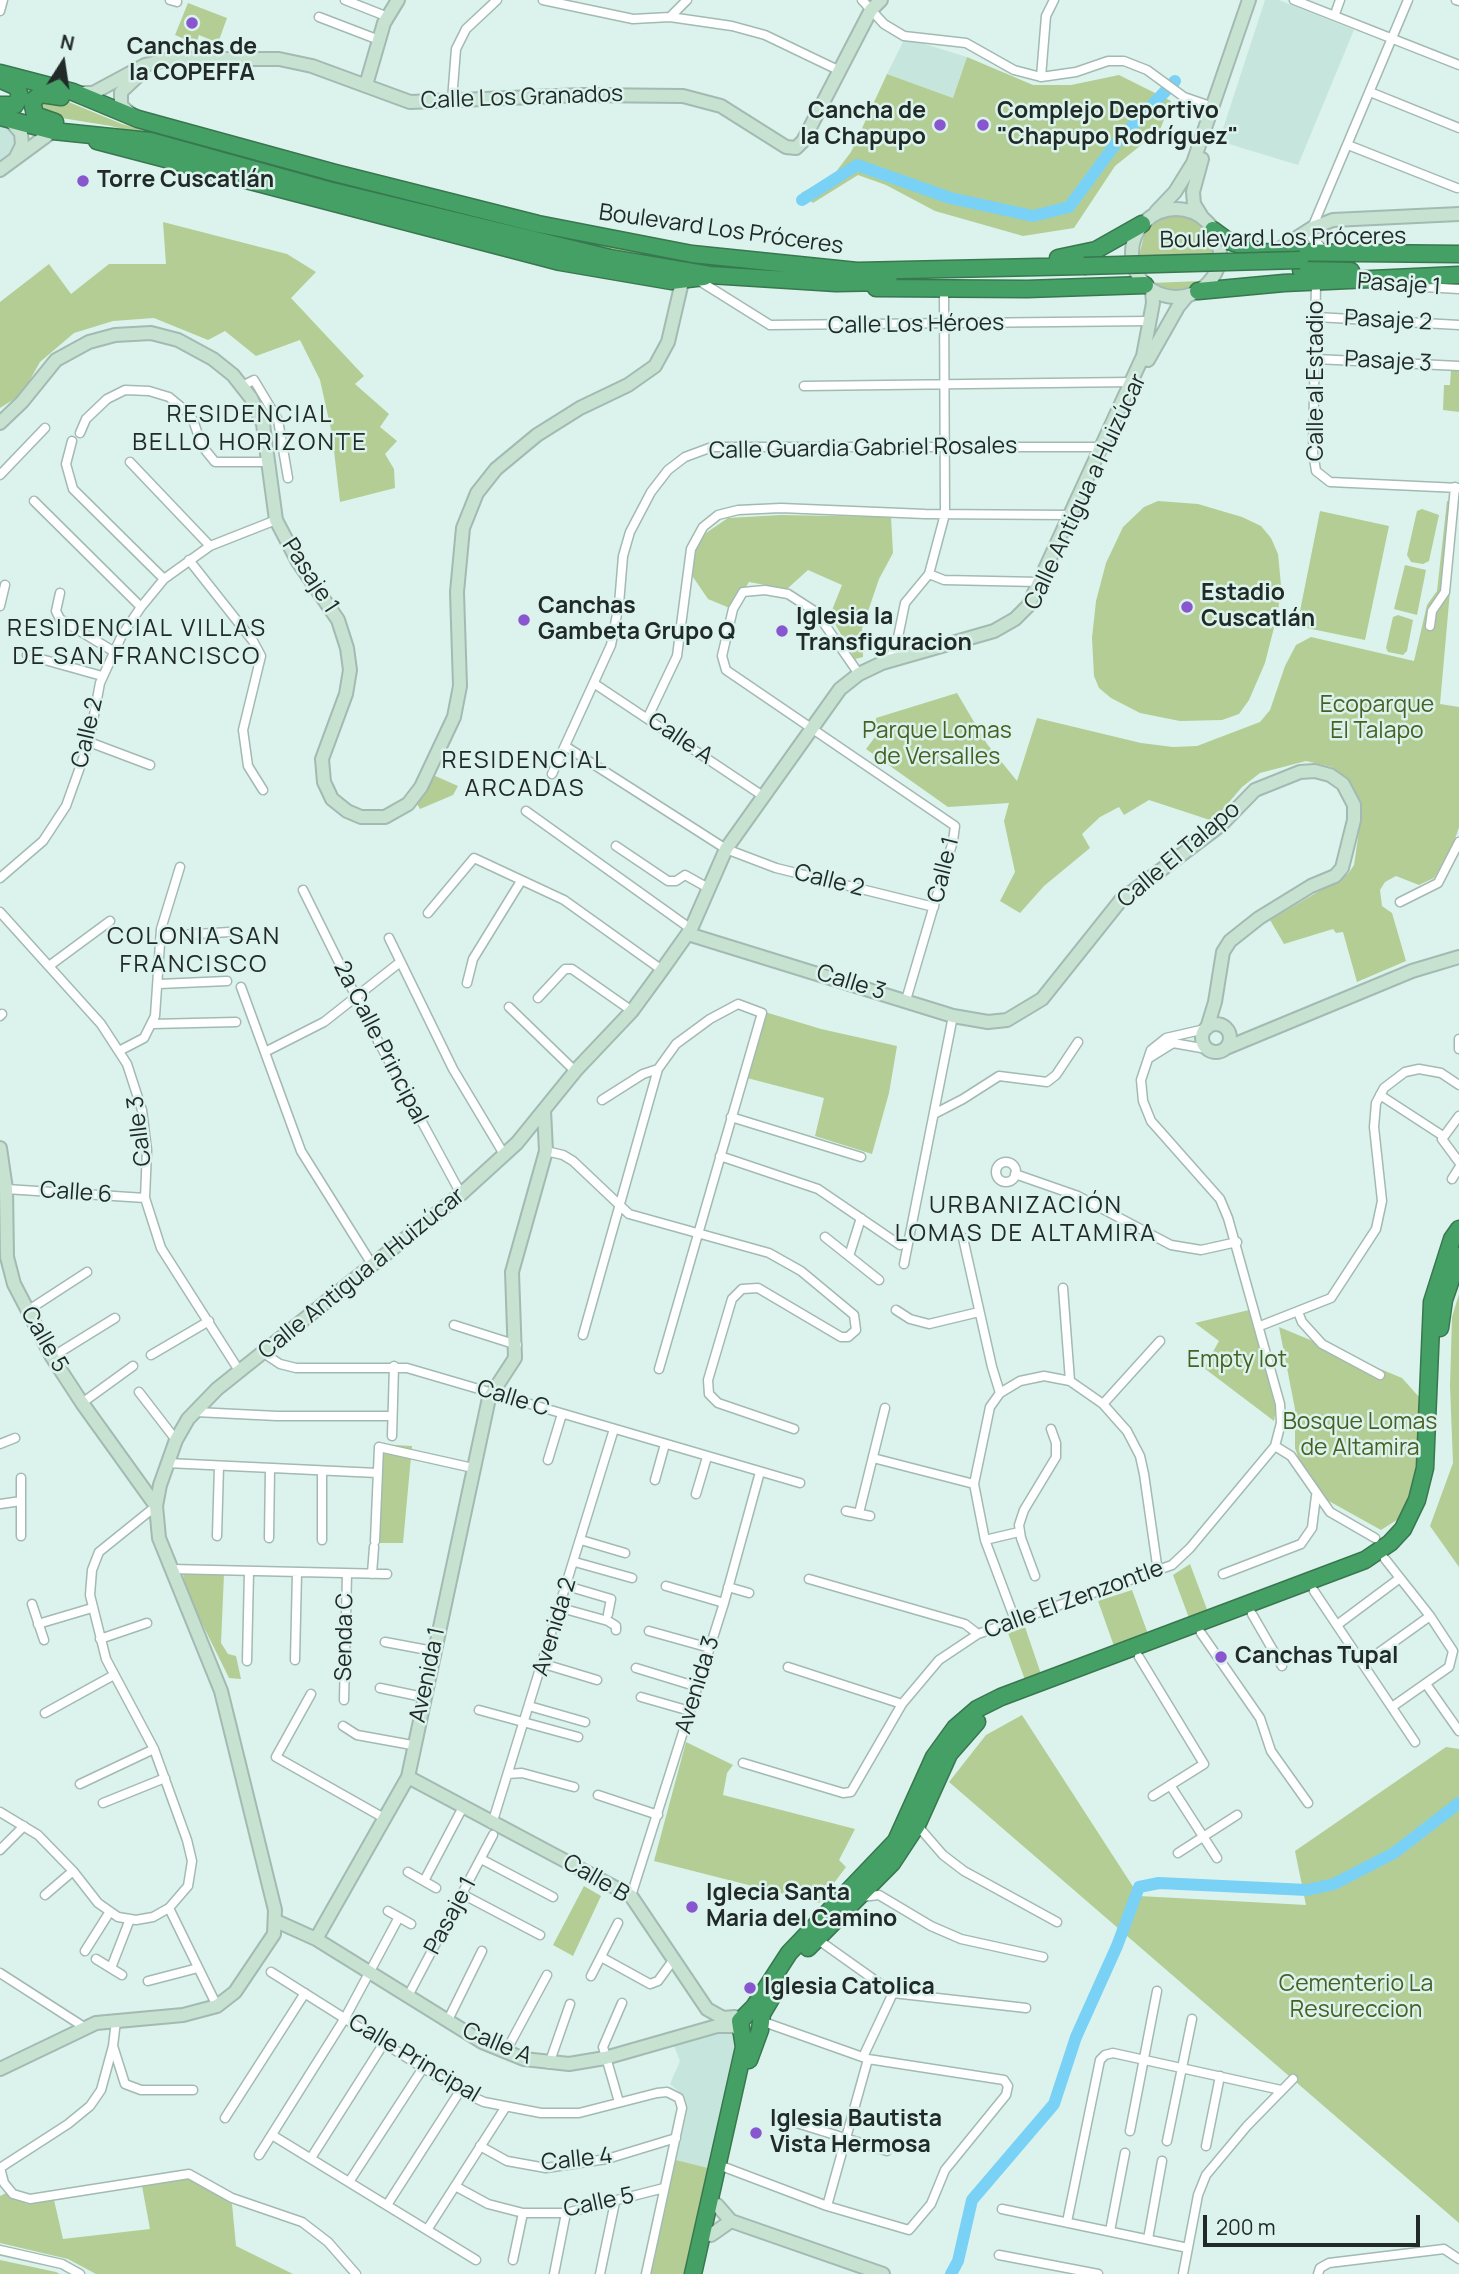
<!DOCTYPE html>
<meta charset="utf-8">
<style>
body{margin:0}
#map{position:relative;width:1459px;height:2274px;overflow:hidden;background:#dbf3ec;font-family:Manrope,sans-serif}
canvas{display:block}
.north{position:absolute;left:28px;top:28px;width:70px;height:70px;-webkit-text-stroke:5px #dbf3ec;paint-order:stroke;rotate:12deg;font-size:19px;font-weight:700;line-height:28px;text-align:center;color:#212a27}
.north::after{content:'';display:block;margin:auto;width:24px;height:32px;background:#212a27;clip-path:polygon(50% 0,100% 100%,50% 72%,0 100%)}
.scale{position:absolute;left:1203px;top:2215px;width:217px;height:32px;box-sizing:border-box;border:4px solid #212a27;border-top:0;padding-left:9px;font-size:21px;line-height:24px;white-space:nowrap;color:#212a27;-webkit-text-stroke:5px #dbf3ec;paint-order:stroke}
</style>
<div id="map">
<canvas width="1459" height="2274"></canvas>
<div class="north">N</div>
<div class="scale">200 m</div>
</div>
<script>
const c = document.querySelector('canvas').getContext('2d');
c.lineJoin = 'round';
function paint(path, color) {
  c.fillStyle = color;
  c.fill(path, 'evenodd');
}
function shape(rows) {
  const path = new Path2D();
  for (const r of rows) {
    if (r.length === 3) {
      path.moveTo(r[0] + r[2], r[1]);
      path.arc(r[0], r[1], r[2], 0, 2 * Math.PI);
      continue;
    }
    path.moveTo(r[0], r[1]);
    for (let i = 2; i < r.length; i += 2) path.lineTo(r[i], r[i + 1]);
  }
  return path;
}
function trace(path, color, width, dash) {
  c.strokeStyle = color;
  c.lineWidth = width;
  c.lineCap = dash ? 'butt' : 'round';
  c.setLineDash(dash || []);
  c.stroke(path);
}
function drawText(font, color, halo, rows, align = 'center') {
  c.font = font + ' Manrope,sans-serif';
  c.lineWidth = 5;
  c.setLineDash([]);
  c.textBaseline = 'middle';
  c.strokeStyle = halo;
  c.fillStyle = color;
  for (const [text, x, y, turn = 0] of rows) {
    c.save();
    c.translate(x, y);
    c.rotate((+turn || 0) * Math.PI / 180);
    c.textAlign = isNaN(turn) ? turn : align;
    if (halo) c.strokeText(text, 0, 0);
    c.fillText(text, 0, 0);
    c.restore();
  }
}
const built = shape([
 [1265,0,1279,0,1354,30,1298,165,1219,141],
 [905,38,967,57,953,98,887,74],
 [0,125,14,128,18,134,17,148,0,160],
 [737,2030,741,2042,712,2169,676,2160,687,2111,683,2095,670,2084,680,2061,673,2043,716,2031]
]);
const green = shape([
 [188,3,227,18,218,43,199,35,196,44,175,35],
 [967,57,1033,85,1071,85,1119,75,1171,101,1160,130,1115,166,1074,228,1023,236,935,211,886,185,858,175,813,203,801,193,832,177,851,152,887,74,953,98],
 [59,98,122,124,475,213,869,275,746,271,669,262,526,235,111,126,43,115,39,103],
 [1172,216,1189,216,1208,230,1215,253,1139,256,1145,231,1156,220],
 [163,222,287,254,316,272,291,298,364,376,355,384,389,414,380,427,397,441,385,454,394,469,395,488,340,502,332,434,320,380,300,340,256,356,225,331,208,340,154,318,113,321,74,333,40,362,22,394,0,408,0,302,49,264,71,294,109,264,166,264],
 [1201,281,1190,289,1179,292,1164,290,1151,283],
 [1451,370,1459,370,1459,412,1443,410,1444,385,1450,385],
 [1158,501,1198,504,1242,517,1261,526,1271,538,1278,554,1281,585,1278,612,1265,663,1249,700,1239,714,1222,720,1180,721,1140,713,1111,698,1099,688,1094,676,1092,638,1096,601,1106,563,1123,527,1144,507],
 [1447,501,1458,501,1440,704,1459,707,1459,827,1452,848,1434,878,1419,885,1396,876,1385,882,1380,890,1382,906,1392,913,1406,961,1357,982,1343,932,1336,933,1333,929,1284,944,1270,920,1348,874,1354,865,1359,831,1357,797,1349,782,1332,767,1306,761,1260,773,1242,787,1213,821,1149,800,1124,815,1119,807,1100,817,1082,834,1090,848,1044,886,1020,913,1000,901,1015,872,1004,821,1009,803,948,807,866,749,875,737,876,718,957,693,987,744,1017,781,1037,718,1141,743,1173,747,1197,746,1260,722,1270,710,1285,666,1296,645,1311,637,1414,661,1427,605,1437,591],
 [1422,509,1439,515,1429,561,1423,564,1411,562,1407,555,1417,511],
 [1320,511,1389,526,1365,640,1297,626],
 [781,515,891,517,893,553,879,579,862,629,863,657,855,659,830,615,842,585,808,570,787,589,749,582,732,609,708,599,693,577,692,554,706,533,728,518],
 [1405,565,1426,570,1417,615,1394,609],
 [1398,615,1413,620,1407,651,1403,655,1388,652,1386,648,1393,617],
 [433,775,458,786,453,795,420,809,414,799],
 [765,1012,821,1029,897,1046,889,1093,872,1154,815,1136,824,1098,747,1078],
 [1459,1294,1459,1567,1430,1526,1453,1463,1450,1386,1452,1317],
 [1249,1310,1273,1395,1276,1410,1274,1421,1204,1368,1219,1341,1195,1323],
 [1279,1327,1402,1378,1420,1398,1425,1433,1414,1486,1400,1518,1381,1530,1309,1490,1295,1448,1295,1409],
 [378,1444,412,1446,403,1543,377,1543],
 [1190,1564,1208,1612,1189,1618,1173,1575],
 [183,1573,224,1574,221,1643,228,1654,236,1656,241,1679,229,1678,186,1591],
 [1132,1590,1148,1634,1114,1646,1098,1601],
 [1025,1627,1041,1674,1025,1680,1008,1633],
 [1022,1715,1139,1896,1306,1905,1295,1851,1446,1747,1459,1749,1459,2223,949,1782,986,1735],
 [686,1742,733,1765,727,1773,723,1795,855,1829,839,1860,846,1867,819,1903,654,1861],
 [584,1886,601,1896,573,1956,553,1945],
 [676,2160,712,2169,689,2274,651,2274],
 [187,2176,232,2204,236,2246,293,2274,96,2274,68,2259,0,2243,0,2196,6,2193,27,2204,54,2200,63,2239,150,2229,142,2186],
 [0,2260,56,2272,60,2274,0,2274]
]);
const river = shape([
 [802,200,857,165,950,198,1033,216,1069,207,1117,142,1175,81],
 [951,2274,958,2261,972,2200,1054,2104,1076,2037,1117,1946,1139,1887,1159,1883,1307,1890,1334,1884,1394,1853,1459,1803]
]);
const street = shape([
 [170,0,177,2],
 [345,0,388,17],
 [543,0,633,19,670,17,732,26,765,35,838,70],
 [862,0,884,24,904,36,966,43,1014,70,1041,77,1076,72,1108,61,1124,61,1147,70,1184,97,1213,107],
 [1294,0,1459,65],
 [1456,0,1459,1],
 [0,11,3,0],
 [1335,14,1340,0],
 [319,17,379,40],
 [670,17,687,0],
 [1041,77,1046,16,1054,0],
 [1370,92,1459,128],
 [452,100,456,49,466,29,497,0],
 [1348,145,1457,188],
 [1323,249,1312,238,1312,228,1408,0],
 [698,280,770,325,1150,321],
 [1316,282,1313,452,1316,471,1330,482,1459,488],
 [1390,285,1459,289],
 [1316,317,1459,325],
 [1316,359,1459,366],
 [242,386,254,380,278,420,288,478],
 [804,386,1131,382],
 [80,433,86,419,107,399,125,390,149,391,169,397,187,412,193,420,202,446,215,462,268,462],
 [72,441,66,464,73,489,164,579],
 [130,462,210,546],
 [0,475,45,428],
 [34,501,141,607],
 [189,560,253,641,261,656,243,730,248,766,263,790],
 [929,574,944,580,1039,582],
 [60,593,56,611,60,619,113,651],
 [0,606,5,585],
 [1430,626,1432,611,1445,592,1455,487],
 [27,655,102,676],
 [888,661,896,647,905,603,929,574,945,514,944,290],
 [859,674,816,612,788,594,765,590,743,592,733,609,722,656,726,670,955,826,953,841,906,1000],
 [595,684,763,796],
 [648,717,677,656,691,549,703,527,718,515,738,510,781,508,925,514,1069,515],
 [89,742,150,765],
 [565,746,726,849,776,868,934,907],
 [552,774,611,645,619,604,623,556,630,532,651,492,668,470,685,457,712,447,1101,447],
 [526,811,691,929],
 [616,846,668,881,676,881,685,875,710,889],
 [0,878,43,841,66,806,89,742,100,683,122,635,141,607,164,579,210,546,276,520],
 [303,890,378,1041,461,1194],
 [1400,902,1438,883,1459,842],
 [0,912,101,1024,127,1064,142,1110,147,1150,145,1198,161,1248,240,1372],
 [428,913,474,858,564,900,662,970],
 [161,936,230,932],
 [389,938,453,1069,505,1156],
 [49,966,110,921],
 [467,983,473,959,521,881],
 [159,984,227,981],
 [241,987,301,1151,373,1266],
 [538,998,565,969,572,969,632,1011],
 [509,1007,575,1071],
 [0,1016,2,1014],
 [152,1024,236,1022],
 [1459,1039,1459,1049],
 [119,1051,144,1038,155,1016,161,929,180,867],
 [265,1052,324,1022,399,963],
 [1149,1058,1173,1043,1207,1049],
 [1380,1095,1443,1136],
 [602,1100,643,1074,658,1069],
 [934,1114,963,1099,999,1076,1047,1082,1056,1075,1078,1042],
 [1459,1116,1442,1139,1459,1162],
 [731,1117,861,1157],
 [546,1151,563,1155,573,1161,629,1214,769,1253,801,1271,854,1315,856,1330,848,1337,841,1337,758,1288,742,1289,732,1299,708,1380,709,1394,718,1403,794,1429],
 [720,1156,818,1189,900,1245],
 [1006,1172,10],
 [1015,1174,1078,1196,1171,1245,1201,1250,1237,1242],
 [1452,1179,1459,1168],
 [6,1189,145,1198],
 [825,1237,879,1280],
 [963,1238,992,1367,1000,1393],
 [849,1256,861,1218],
 [904,1264,953,1016],
 [1063,1288,1070,1381],
 [896,1310,910,1319,929,1324,979,1312],
 [27,1311,87,1272],
 [1298,1312,1302,1322,1322,1344,1380,1375],
 [454,1325,517,1345],
 [1260,1326,1331,1298,1376,1229,1382,1201,1374,1127,1376,1103,1384,1088,1405,1072,1419,1069,1441,1073,1459,1085],
 [583,1335,658,1069,676,1044,710,1019,738,1004,762,1013,659,1369],
 [265,1354,280,1364,296,1368,407,1368,800,1483],
 [151,1355,209,1321],
 [52,1357,115,1318],
 [139,1392,176,1440],
 [82,1403,133,1366],
 [1103,1404,1160,1341],
 [196,1412,277,1416,392,1416],
 [392,1436,394,1366],
 [0,1444,15,1438],
 [1275,1446,1291,1456,1330,1512,1375,1538],
 [873,1458,974,1484],
 [548,1460,562,1414],
 [167,1463,377,1473],
 [322,1471,322,1540],
 [655,1480,665,1444],
 [696,1494,707,1457],
 [0,1504,21,1501],
 [846,1511,870,1516],
 [859,1513,885,1408],
 [21,1536,21,1478],
 [217,1536,219,1466],
 [269,1538,270,1468],
 [581,1540,625,1553],
 [985,1540,1019,1532],
 [375,1541,379,1447,473,1468],
 [1385,1559,1430,1616,1453,1651,1449,1667,1392,1707],
 [575,1562,632,1578],
 [170,1569,387,1574],
 [372,1574,374,1547],
 [1223,1574,1301,1544,1312,1528,1316,1496],
 [1035,1576,1021,1538,1019,1525,1024,1510,1056,1457,1056,1443,1051,1429],
 [809,1579,965,1624,978,1634],
 [567,1586,611,1599,608,1614],
 [666,1586,724,1603],
 [728,1587,749,1593],
 [1314,1591,1415,1742],
 [32,1604,44,1640],
 [561,1608,608,1621,616,1626,616,1630],
 [1252,1614,1282,1666],
 [1015,1620,985,1540,974,1484,990,1407,1000,1393,1020,1381,1044,1376,1070,1381,1103,1404,1127,1431,1140,1456,1144,1474,1158,1572],
 [38,1624,92,1608],
 [1337,1625,1400,1578],
 [649,1631,710,1648],
 [1201,1633,1260,1718,1271,1751,1308,1803],
 [100,1639,147,1623],
 [385,1642,433,1651],
 [1139,1657,1204,1764,1153,1796],
 [295,1660,297,1573],
 [247,1661,249,1571],
 [544,1664,597,1680],
 [1363,1664,1430,1616],
 [788,1667,902,1704],
 [636,1668,698,1687],
 [1426,1684,1459,1731],
 [380,1688,423,1697],
 [311,1694,276,1757,384,1818],
 [641,1697,690,1711],
 [344,1700,347,1574],
 [529,1706,585,1722],
 [479,1710,578,1737],
 [45,1713,114,1675],
 [343,1726,357,1735,412,1745],
 [743,1763,843,1793,851,1792,902,1704,939,1660,978,1634,1172,1565,1190,1548,1275,1446,1281,1423,1280,1404,1228,1218,1220,1199,1151,1121,1143,1101,1141,1080,1151,1050,1166,1038,1205,1029],
 [508,1774,522,1773,574,1787],
 [80,1784,154,1749],
 [1170,1785,1217,1858],
 [598,1795,658,1815],
 [103,1803,165,1778],
 [0,1812,38,1835,73,1871,98,1903,118,1917,136,1920,153,1917,169,1908,188,1886,192,1861,187,1840,154,1749,106,1659,90,1595,92,1570,99,1552,156,1506],
 [492,1824,614,1429],
 [917,1825,943,1855,964,1871,1057,1922],
 [0,1850,24,1826],
 [1178,1853,1237,1815],
 [481,1859,553,1897],
 [408,1872,436,1888],
 [424,1881,463,1807],
 [462,1894,540,1935],
 [45,1895,73,1871],
 [631,1896,724,1603,760,1472],
 [861,1897,879,1895,931,1926,961,1939,1043,1957],
 [169,1908,217,2006],
 [388,1911,411,1924],
 [817,1939,893,1993,1026,2008],
 [85,1951,109,1913],
 [601,1957,650,1984,658,1981,674,1959],
 [96,1959,122,1975],
 [111,1968,130,1919],
 [271,1972,460,2091,484,2102,541,2113,579,2113,657,2093,667,2092,679,2098,682,2108,646,2274],
 [0,1973,84,2027],
 [591,1976,618,1923],
 [148,1981,198,1968],
 [408,1996,493,1835],
 [116,2021,113,2046,125,2084,141,2090,193,2090],
 [447,2022,482,1951],
 [505,2053,547,1975],
 [863,2057,893,1993],
 [549,2064,570,2004],
 [619,2102,603,2047,622,2003],
 [777,2117,887,2151],
 [225,2118,305,1993],
 [1130,2131,1157,1991],
 [272,2135,476,2260],
 [1167,2141,1192,2019],
 [480,2146,507,2161,546,2168,607,2159,676,2138],
 [1206,2146,1220,2076],
 [259,2155,345,2018,399,1917],
 [311,2158,384,2043],
 [724,2167,827,2206,909,2230,931,2204,945,2170,1006,2095,1008,2086,1004,2080,868,2059,761,2021],
 [0,2168,4,2183,13,2194,30,2199,189,2174,232,2198,302,2222,328,2242,356,2274],
 [0,2168,68,2124,90,2106,101,2090,113,2046],
 [349,2182,423,2068],
 [455,2186,488,2204,523,2213,566,2213,664,2188],
 [387,2205,460,2091],
 [827,2206,868,2059],
 [1002,2209,1188,2248],
 [1067,2222,1100,2060,1105,2055,1113,2053,1281,2090],
 [427,2230,505,2108],
 [1110,2231,1125,2153],
 [1148,2239,1162,2161],
 [0,2250,62,2264,80,2274],
 [999,2255,1098,2274],
 [513,2260,523,2213],
 [554,2274,566,2213],
 [600,2274,615,2202],
 [1183,2274,1198,2195,1206,2175,1247,2126,1293,2079],
 [1318,2274,1320,2268,1329,2263,1444,2249,1459,2259]
]);
const secondary = shape([
 [366,85,384,23,398,0],
 [80,93,93,93,145,65,170,59,279,59,312,66,410,102,582,95,683,96,721,106,786,147,796,148,803,141,871,10,881,0],
 [132,115,121,106,121,92,138,76],
 [10,120,21,133,22,145,16,157],
 [1202,159,1193,192,1194,204,1202,217],
 [0,170,53,131],
 [1176,253,44],
 [1156,212,1175,192,1193,163,1249,0],
 [1276,251,1312,228,1333,220,1459,214],
 [1148,360,1178,307,1188,295],
 [0,423,22,402,56,360,89,342,115,335,151,333,178,340,213,359,233,375,251,398,263,424,276,520,298,562,338,620,347,648,350,670,346,694,322,759,324,782,332,799,347,811,361,817,385,817,408,804,421,787,454,717,460,686,457,592,463,528,477,493,496,469,537,435,580,408,628,385,655,366,668,342,682,282],
 [688,934,953,1016,988,1022,1007,1020,1042,999,1121,900,1221,825,1255,790,1300,772,1315,771,1330,775,1343,784,1354,805,1354,820,1342,868,1335,876,1311,886,1259,918,1230,941,1223,952,1215,1002,1207,1028],
 [1216,1038,14],
 [1226,1048,1412,971,1459,957],
 [0,1148,6,1189,7,1257,14,1284,52,1357,82,1403,156,1506],
 [408,1777,631,1896,707,2009,723,2018,735,2017],
 [276,1921,316,1939,482,2042,524,2059,569,2064,605,2058,717,2026,734,2026,741,2031],
 [316,1939,408,1777,489,1398,515,1358,512,1272,546,1151,544,1110],
 [0,2069,96,2023,183,2015,217,2006,235,1992,274,1934,275,1910,221,1691,159,1538,156,1506,160,1485,176,1440,188,1419,217,1389,461,1194,517,1143,577,1069,632,1011,662,970,691,929,726,849,840,689,859,674,882,663,994,631,1015,619,1028,606,1143,356,1153,303,1152,290],
 [717,2205,731,2221,883,2274],
 [711,2235,731,2221]
]);
const highway = shape([
 [0,73,73,92,138,119,335,173,538,224,692,254,857,271,1084,266],
 [0,105,15,105,20,96,17,87,1,80],
 [0,117,53,131,150,141,328,190,610,258,710,275,836,283,889,282],
 [55,122,35,115,32,101,41,94,61,97],
 [97,141,560,262,671,281,704,277],
 [1213,230,1228,241,1262,252,1459,254],
 [1058,258,1096,250,1142,224],
 [1301,270,1351,271],
 [876,288,1027,289,1145,285],
 [1198,291,1284,283,1459,275],
 [1440,1328,1444,1300,1459,1256],
 [808,1948,892,1863,917,1825,949,1754,977,1722],
 [749,2060,760,2030,762,2014,772,1997],
 [693,2274,744,2047,740,2021,754,2007,789,1953,896,1841,934,1757,955,1728,977,1709,1001,1697,1365,1560,1390,1543,1403,1529,1417,1500,1425,1468,1432,1302,1452,1239,1459,1229]
]);
const highwayBridge = shape([
 [1084,266,1300,260]
]);
const markers = [
 [192,23,7,"#8856ce"],
 [940,125,7,"#8856ce"],
 [983,125,7,"#8856ce"],
 [83,181,7,"#8856ce"],
 [1187,607,7,"#8856ce"],
 [524,620,7,"#8856ce"],
 [782,631,7,"#8856ce"],
 [1221,1657,7,"#8856ce"],
 [692,1907,7,"#8856ce"],
 [750,1988,7,"#8856ce"],
 [756,2133,7,"#8856ce"]
];
const poiNames = [
 ["Canchas de",192,48,"center"],
 ["la COPEFFA",192,74,"center"],
 ["Cancha de",926,112,"right"],
 ["la Chapupo",926,138,"right"],
 ["Complejo Deportivo",997,112],
 ["\"Chapupo Rodríguez\"",997,138],
 ["Torre Cuscatlán",97,181],
 ["Estadio",1201,594],
 ["Cuscatlán",1201,620],
 ["Canchas",538,607],
 ["Gambeta Grupo Q",538,633],
 ["Iglesia la",796,618],
 ["Transfiguracion",796,644],
 ["Canchas Tupal",1235,1657],
 ["Iglecia Santa",706,1894],
 ["Maria del Camino",706,1920],
 ["Iglesia Catolica",764,1988],
 ["Iglesia Bautista",770,2120],
 ["Vista Hermosa",770,2146]
];
const streetNames = [
 ["Calle Los Granados",522,98,-2],
 ["Boulevard Los Próceres",721,230,8],
 ["Boulevard Los Próceres",1283,239,-1],
 ["Pasaje 1",1399,285,4],
 ["Pasaje 2",1388,321,3],
 ["Calle Los Héroes",916,325,-1],
 ["Pasaje 3",1388,362,3],
 ["Calle al Estadio",1317,381,-90],
 ["Calle Guardia Gabriel Rosales",863,449,-1],
 ["Calle Antigua a Huizúcar",1086,492,-65],
 ["Pasaje 1",310,576,57],
 ["Calle 2",88,733,-77],
 ["Calle A",680,739,34],
 ["Calle El Talapo",1179,855,-40],
 ["Calle 1",944,870,-76],
 ["Calle 2",829,881,14],
 ["Calle 3",851,983,17],
 ["2a Calle Principal",380,1043,63],
 ["Calle 3",140,1131,-97],
 ["Calle 6",76,1193,4],
 ["Calle Antigua a Huizúcar",362,1274,-39],
 ["Calle 5",44,1340,60],
 ["Calle C",513,1399,17],
 ["Calle El Zenzontle",1074,1600,-20],
 ["Avenida 2",555,1627,-73],
 ["Senda C",345,1637,-89],
 ["Avenida 1",428,1675,-78],
 ["Avenida 3",698,1685,-73],
 ["Calle B",596,1879,30],
 ["Pasaje 1",451,1916,-62],
 ["Calle A",497,2044,23],
 ["Calle Principal",414,2059,31],
 ["Calle 4",577,2160,-6],
 ["Calle 5",599,2203,-12]
];
const parkNames = [
 ["Ecoparque",1377,706],
 ["El Talapo",1377,732],
 ["Parque Lomas",937,732],
 ["de Versalles",937,758],
 ["Empty lot",1237,1361],
 ["Bosque Lomas",1360,1423],
 ["de Altamira",1360,1449],
 ["Cementerio La",1356,1985],
 ["Resureccion",1356,2011]
];
const neighbourhoodNames = [
 ["RESIDENCIAL",250,415],
 ["BELLO HORIZONTE",250,443],
 ["RESIDENCIAL VILLAS",137,629],
 ["DE SAN FRANCISCO",137,657],
 ["RESIDENCIAL",525,761],
 ["ARCADAS",525,789],
 ["COLONIA SAN",194,937],
 ["FRANCISCO",194,965],
 ["URBANIZACIÓN",1026,1206],
 ["LOMAS DE ALTAMIRA",1026,1234]
];
paint(built, '#c6e6dd');
paint(green, '#b3cd94');
trace(river, '#79d2f6', 12);
trace(street, '#a3bab3', 11);
trace(secondary, '#a3bab3', 16);
trace(highway, '#38774f', 19);
trace(street, '#fff', 8);
trace(secondary, '#c7e2d1', 12);
trace(highway, '#45a065', 16);
trace(highwayBridge, '#38774f', 19, []);
trace(highwayBridge, '#45a065', 16);
for (const [x, y, r, color] of markers) {
  const dot = new Path2D();
  dot.arc(x, y, r, 0, 2 * Math.PI);
  c.fillStyle = color;
  c.fill(dot);
  trace(dot, '#dbf3ec', 2.5);
}
drawText('bold 23px', '#212a27', '#dbf3ec', poiNames, 'left');
drawText('23px', '#212a27', '#dbf3ec', streetNames);
drawText('23px', '#486023', '#dbf3ec', parkNames);
c.letterSpacing = '2px';
drawText('24px', '#212a27', '#dbf3ec', neighbourhoodNames);
c.letterSpacing = '0px';
</script>
